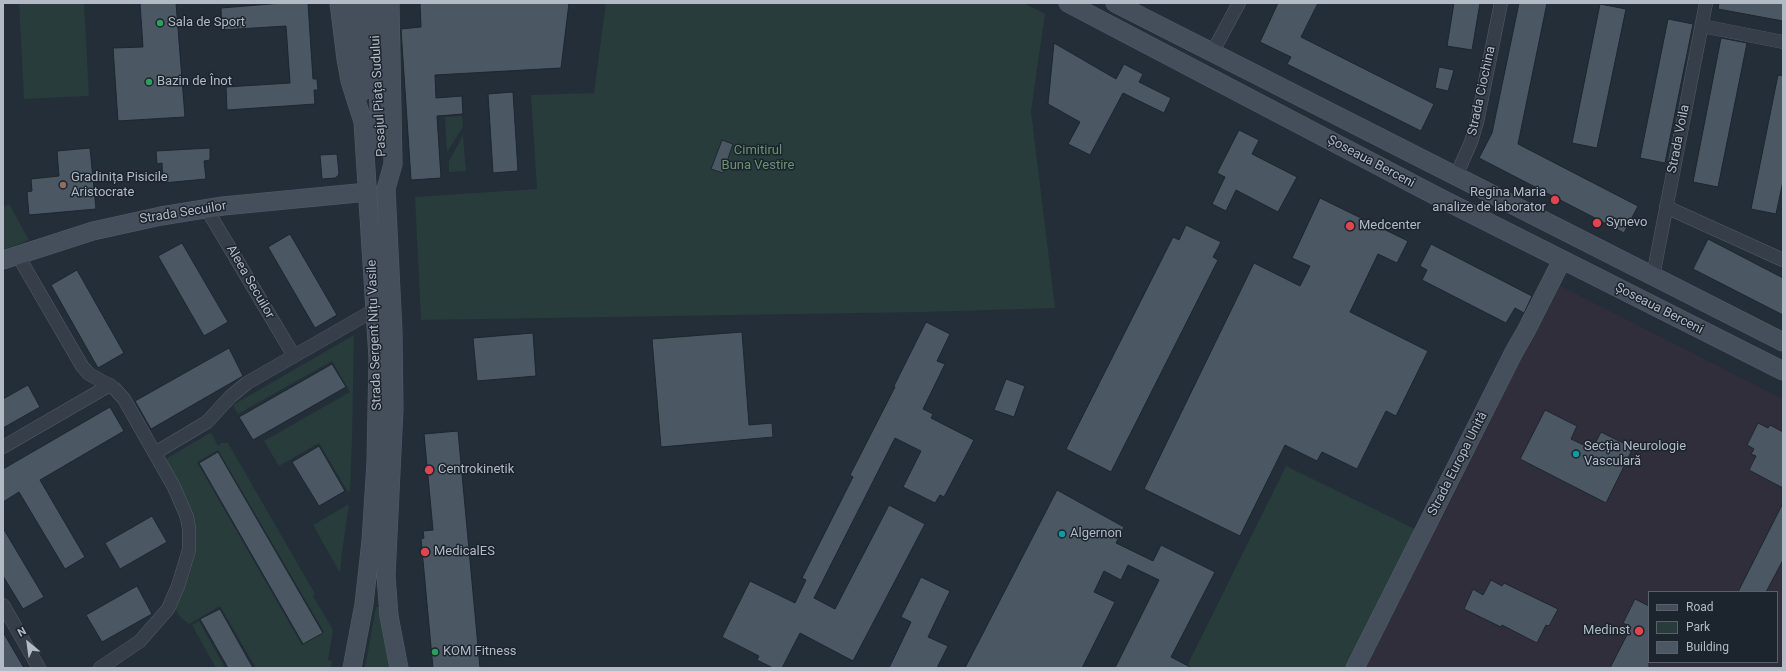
<!DOCTYPE html>
<meta charset="utf-8">
<style>
body{margin:0}
#map{position:relative;width:1786px;height:671px;overflow:hidden;background:#232e38;font-family:Roboto,sans-serif}
canvas{display:block}
.frame{position:absolute;inset:0;border:4px solid #b1bac5;pointer-events:none}
.legend{position:absolute;left:1648px;top:591px;width:130px;height:72px;box-sizing:border-box;background:#1c242d;border:1px solid #58606a;margin:0;padding:5px 7px;list-style:none;font-size:12px;color:#b1bac5}
.legend li{display:flex;align-items:center;gap:8px;height:20px}
.legend b{width:20px;border:1px solid #58606a}
.north{position:absolute;left:8px;top:623px;width:40px;height:40px;-webkit-text-stroke:3px #1c242d;paint-order:stroke;rotate:331deg;font-size:11px;font-weight:700;line-height:16px;text-align:center;color:#b1bac5}
.north::after{content:'';display:block;margin:auto;width:14px;height:18px;background:#b1bac5;clip-path:polygon(50% 0,100% 100%,50% 72%,0 100%)}
</style>
<div id="map">
<canvas width="1786" height="671"></canvas>
<div class="frame"></div>
<ul class="legend">
<li><b style="height:5px;background:#454f5b"></b>Road</li>
<li><b style="height:11px;background:#283c3b"></b>Park</li>
<li><b style="height:11px;background:#4b5864"></b>Building</li>
</ul>
<div class="north">N</div>
</div>
<script>
const c = document.querySelector('canvas').getContext('2d');
c.lineJoin = 'round';
function paint(path, color) {
  c.fillStyle = color;
  c.fill(path, 'evenodd');
}
function shape(rows) {
  const path = new Path2D();
  for (const r of rows) {
    path.moveTo(r[0], r[1]);
    for (let i = 2; i < r.length; i += 2) path.lineTo(r[i], r[i + 1]);
  }
  return path;
}
function trace(path, color, width, dash) {
  c.strokeStyle = color;
  c.lineWidth = width;
  c.lineCap = dash ? 'butt' : 'round';
  c.setLineDash(dash || []);
  c.stroke(path);
}
function drawText(font, color, halo, rows, align = 'center') {
  c.font = font + ' Roboto,sans-serif';
  c.lineWidth = 3;
  c.setLineDash([]);
  c.textBaseline = 'middle';
  c.strokeStyle = halo;
  c.fillStyle = color;
  for (const [text, x, y, turn = 0] of rows) {
    c.save();
    c.translate(x, y);
    c.rotate((+turn || 0) * Math.PI / 180);
    c.textAlign = isNaN(turn) ? turn : align;
    if (halo) c.strokeText(text, 0, 0);
    c.fillText(text, 0, 0);
    c.restore();
  }
}
const medical = shape([
 [1557,284,1783,399,1783,668,1361,668],
 [1649,592,1777,592,1777,662,1649,662]
]);
const green = shape([
 [19,3,84,3,89,96,24,99],
 [606,3,1024,3,1045,14,1031,111,1055,308,923,312,421,320,415,197,537,189,531,95,594,93],
 [462,116,463,127,447,152,445,117],
 [463,135,466,171,449,172,449,161],
 [9,204,29,240,3,250,3,207],
 [354,335,352,441,350,491,348,492,319,443,279,466,264,441,350,392,332,361,238,414,233,405],
 [210,433,212,434,218,446,221,443,228,443,315,594,313,596,333,630,328,660,332,661,331,668,256,668,220,606,189,624,181,618,173,606,194,521,187,499,167,462,167,459,169,457],
 [218,450,324,632,302,645,197,462],
 [1286,466,1417,530,1347,668,1186,668],
 [349,504,342,552,340,573,313,525],
 [376,607,380,607,390,668,365,668],
 [199,621,225,668,216,668,192,625]
]);
const building = shape([
 [140,3,176,3,185,117,118,121,113,48,143,47,140,3],
 [283,3,308,3,313,79,317,79,318,90,314,90,315,104,227,110,226,87,290,83,286,26,222,30,221,8,283,3],
 [420,3,569,3,561,68,435,75,436,98,462,96,463,114,437,116,441,178,411,180,401,29,421,27,420,3],
 [1278,3,1318,3,1301,37,1434,104,1421,131,1287,64,1291,57,1260,42,1278,3],
 [1454,3,1480,3,1472,50,1447,46,1454,3],
 [1519,3,1547,3,1518,144,1638,206,1624,233,1479,158,1492,133,1519,3],
 [1719,3,1783,3,1783,21,1718,9,1719,3],
 [1600,4,1626,9,1597,148,1572,143,1600,4],
 [1668,19,1693,24,1665,163,1640,158,1668,19],
 [1721,38,1747,43,1718,187,1693,182,1721,38],
 [1054,43,1116,79,1124,64,1143,74,1139,82,1171,98,1164,113,1123,93,1090,155,1068,144,1080,122,1048,104,1054,43],
 [1439,67,1454,70,1448,91,1435,88,1439,67],
 [1778,75,1783,76,1783,181,1776,214,1751,209,1778,75],
 [513,92,518,171,493,173,488,94,513,92],
 [1239,130,1259,140,1252,154,1297,177,1278,212,1236,190,1226,211,1212,204,1225,177,1217,173,1239,130],
 [722,140,733,144,723,173,711,169,722,140],
 [90,148,96,209,29,215,27,192,32,191,31,179,59,176,57,151,90,148],
 [210,148,210,160,204,161,206,179,163,183,162,163,157,164,156,151,210,148],
 [337,154,339,173,338,176,335,178,322,179,320,155,337,154],
 [1320,198,1408,241,1397,263,1378,254,1350,312,1428,351,1396,416,1386,411,1357,469,1322,452,1317,461,1285,445,1240,536,1144,489,1254,263,1300,286,1310,266,1292,258,1320,198],
 [1186,225,1221,242,1213,257,1218,260,1111,472,1066,449,1173,237,1179,240,1186,225],
 [290,234,337,315,315,328,268,247,290,234],
 [1708,239,1783,278,1783,315,1693,269,1708,239],
 [182,243,228,322,204,336,158,256,182,243],
 [1431,244,1532,296,1524,313,1515,308,1506,323,1422,280,1427,270,1420,266,1431,244],
 [77,270,124,353,98,368,51,285,77,270],
 [926,322,950,334,937,361,945,364,923,409,933,414,931,418,974,440,944,497,940,495,935,503,903,487,921,451,895,438,814,598,835,609,889,505,925,524,853,661,800,633,782,668,773,668,757,660,759,656,722,637,750,581,795,603,806,580,802,578,853,477,850,475,895,387,894,386,926,322],
 [742,332,749,425,772,423,773,437,661,447,652,339,742,332],
 [533,333,536,376,477,381,473,338,533,333],
 [229,348,243,376,151,429,135,401,229,348],
 [332,364,346,387,253,440,239,417,332,364],
 [1006,379,1025,386,1014,417,994,410,1006,379],
 [28,385,40,407,3,428,3,399,28,385],
 [110,407,124,431,40,480,85,557,65,569,19,492,3,502,3,469,110,407],
 [1545,410,1577,426,1571,439,1592,449,1601,432,1633,448,1606,503,1520,459,1545,410],
 [1758,423,1768,428,1770,425,1783,432,1783,488,1749,470,1756,456,1751,454,1754,449,1747,445,1758,423],
 [458,431,480,668,433,668,421,539,424,538,423,531,433,530,424,434,458,431],
 [319,446,345,491,319,506,292,462,319,446],
 [218,452,323,633,303,644,199,463,218,452],
 [1057,490,1124,527,1116,543,1153,561,1161,545,1215,572,1171,657,1192,668,1115,668,1159,580,1128,565,1121,580,1104,571,1094,592,1115,602,1082,668,965,668,1057,490],
 [1783,503,1783,560,1766,592,1738,592,1783,503],
 [152,516,167,542,120,569,105,543,152,516],
 [3,528,44,597,23,609,3,576,3,528],
 [921,577,950,591,928,637,948,646,937,668,889,668,911,622,901,617,921,577],
 [1491,580,1502,586,1504,583,1558,609,1549,626,1546,625,1537,643,1502,625,1501,627,1464,609,1473,589,1483,595,1491,580],
 [137,586,152,614,102,642,86,615,137,586],
 [1635,599,1649,606,1649,668,1610,668,1631,627,1623,623,1635,599],
 [220,609,253,668,228,668,200,619,220,609],
 [3,632,24,668,3,668,3,632]
]);
const street = shape([
 [1702,26,1783,42],
 [1212,53,1239,3],
 [1456,176,1471,142,1477,122,1501,3],
 [1666,207,1783,260],
 [206,208,294,356],
 [17,254,82,366,89,374,114,388,124,399,174,487,187,517,189,529,189,550,178,586,168,609,140,641,100,668],
 [1653,276,1706,3],
 [3,447,110,385],
 [155,453,207,422,230,397,247,383,376,309],
 [3,605,39,668]
]);
const secondary = shape([
 [339,3,346,59,350,81,363,122,378,358,376,462,371,541,364,604,352,668],
 [357,3,362,92],
 [373,3,381,144],
 [390,3,393,164,386,189,393,332,394,409,386,576,389,616,399,668],
 [1068,3,1438,197,1783,371],
 [1115,3,1783,342],
 [3,260,93,231,161,216,223,206,368,192],
 [1355,668,1514,352,1526,331,1562,260]
]);
const markers = [
 [160,23,4,"#2e9e5b"],
 [149,82,4,"#2e9e5b"],
 [63,185,4,"#8d6e63"],
 [1555,200,5,"#e0444e"],
 [1597,223,5,"#e0444e"],
 [1350,226,5,"#e0444e"],
 [1576,454,4,"#0f9aa8"],
 [429,470,5,"#e0444e"],
 [1062,534,4,"#0f9aa8"],
 [425,552,5,"#e0444e"],
 [1639,631,5,"#e0444e"],
 [435,652,4,"#2e9e5b"]
];
const poiNames = [
 ["Sala de Sport",168,23],
 ["Bazin de Înot",157,82],
 ["Gradinița Pisicile",71,178],
 ["Aristocrate",71,193],
 ["Regina Maria",1546,193,"right"],
 ["analize de laborator",1546,208,"right"],
 ["Synevo",1606,223],
 ["Medcenter",1359,226],
 ["Secția Neurologie",1584,447],
 ["Vasculară",1584,462],
 ["Centrokinetik",438,470],
 ["Algernon",1070,534],
 ["MedicalES",434,552],
 ["Medinst",1630,631,"right"],
 ["KOM Fitness",443,652]
];
const streetNames = [
 ["Strada Ciochina",1482,91,-78],
 ["Pasajul Piața Sudului",379,96,-93],
 ["Strada Voila",1679,139,-79],
 ["Șoseaua Berceni",1371,162,28],
 ["Strada Secuilor",183,213,-9],
 ["Aleea Secuilor",250,282,60],
 ["Șoseaua Berceni",1659,309,27],
 ["Strada Sergent Nițu Vasile",375,335,-92],
 ["Strada Europa Unită",1458,464,-63]
];
const parkNames = [
 ["Cimitirul",758,151],
 ["Buna Vestire",758,166]
];
paint(medical, '#2f2e3a');
paint(green, '#283c3b');
paint(building, '#4b5864');
trace(building, '#1e262f', 1);
trace(street, '#545d66', 14);
trace(secondary, '#545d66', 19);
trace(street, '#363f49', 13);
trace(secondary, '#454f5b', 18);
for (const [x, y, r, color] of markers) {
  const dot = new Path2D();
  dot.arc(x, y, r, 0, 2 * Math.PI);
  c.fillStyle = color;
  c.fill(dot);
  trace(dot, '#1c242d', 1.5);
}
drawText('13px', '#b1bac5', '#1c242d', poiNames, 'left');
drawText('13px', '#b1bac5', '#1c242d', streetNames);
drawText('13px', '#6a9471', '#1c242d', parkNames);
</script>
